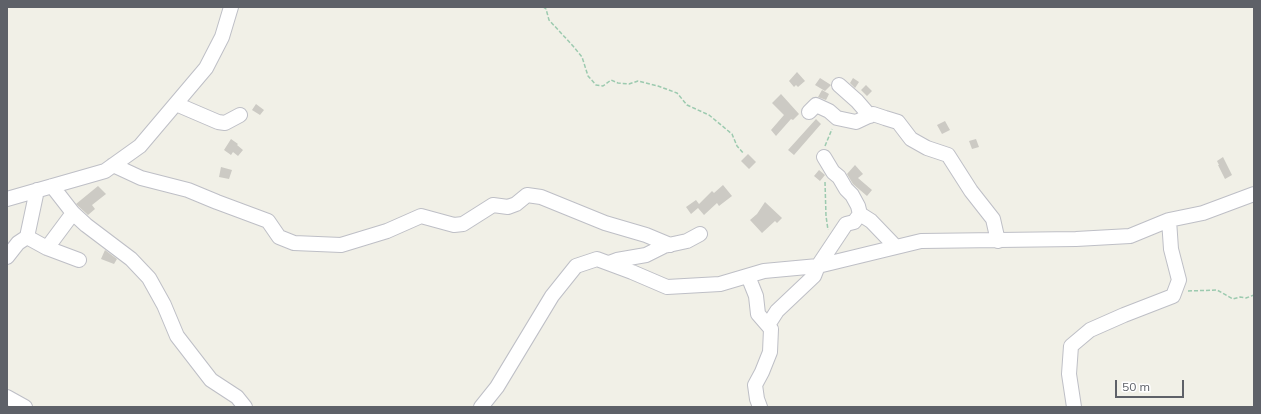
<!DOCTYPE html>
<style>
body{margin:0}
#map{position:relative;width:1261px;height:414px;overflow:hidden;background:#f1f0e7;font-family:Mulish,sans-serif}
canvas{display:block}
.frame{position:absolute;inset:0;border:8px solid #5e6168;pointer-events:none}
.scale{position:absolute;left:1115px;top:380px;width:69px;height:18px;box-sizing:border-box;border:2px solid #5e6168;border-top:0;padding-left:5px;font-size:12px;line-height:14px;white-space:nowrap;color:#5e6168;-webkit-text-stroke:3px #fff;paint-order:stroke}
</style>
<div id="map">
<canvas width="1261" height="414"></canvas>
<div class="frame"></div>
<div class="scale">50 m</div>
</div>
<script>
const c = document.querySelector('canvas').getContext('2d');
c.lineJoin = 'round';
function paint(path, color) {
  c.fillStyle = color;
  c.fill(path, 'evenodd');
}
function shape(rows) {
  const path = new Path2D();
  for (const r of rows) {
    path.moveTo(r[0], r[1]);
    for (let i = 2; i < r.length; i += 2) path.lineTo(r[i], r[i + 1]);
  }
  return path;
}
function trace(path, color, width, dash) {
  c.strokeStyle = color;
  c.lineWidth = width;
  c.lineCap = dash ? 'butt' : 'round';
  c.setLineDash(dash || []);
  c.stroke(path);
}
const building = shape([
 [797,72,805,81,798,87,796,85,794,87,789,81],
 [820,78,831,85,825,91,815,85],
 [853,78,859,82,855,88,850,83],
 [866,85,872,91,867,96,861,90],
 [822,90,829,94,826,100,818,97],
 [781,94,799,114,793,120,791,119,776,136,771,130,784,115,772,103],
 [256,104,264,110,260,115,252,110],
 [816,119,821,124,794,155,788,150],
 [945,121,950,130,942,134,937,125],
 [231,139,238,144,237,145,243,150,238,156,233,152,231,155,224,150],
 [976,139,979,147,972,149,969,141],
 [748,154,756,162,749,169,741,161],
 [1223,157,1232,175,1225,179,1218,165,1219,165,1217,161],
 [855,165,863,174,858,178,872,190,867,196,853,184,847,174],
 [221,167,232,170,229,179,219,177],
 [819,170,825,175,820,181,814,176],
 [723,185,732,196,719,206,717,203,704,215,698,208,691,214,686,207,696,200,699,204,712,191,714,193],
 [98,186,106,194,92,205,95,209,88,215,76,204],
 [765,202,782,218,777,223,775,221,762,233,750,220,757,214],
 [105,250,117,259,114,264,101,259]
]);
const path = shape([
 [543,7,546,9,549,20,573,46,582,57,588,76,596,85,603,86,611,80,618,83,629,84,638,81,658,86,677,93,687,105,709,115,732,134,737,146,744,154],
 [825,146,832,129],
 [825,182,826,216,828,230],
 [1188,291,1217,290,1233,299,1240,297,1246,298,1254,295]
]);
const minor = shape([
 [839,85,857,101,870,116],
 [176,104,218,122,225,123,240,115],
 [809,112,816,105,829,111,837,118,856,122,873,114,885,118,898,122,911,139,927,148,948,155,971,191,993,219,998,241],
 [824,157,833,172,839,177,846,189,852,195,858,206,860,214,871,221,896,247],
 [113,165,141,178,188,190,217,202,268,221,279,237,294,243,341,245,387,231,421,216,454,225,463,224,493,205,508,207,516,204,527,195,541,197,605,223,646,235,670,245],
 [52,186,73,213,86,225,131,259,149,278,164,305,177,336,211,380,237,397,245,407],
 [7,199,105,171,140,146,206,68,222,37,231,7],
 [27,237,47,248,79,260],
 [47,248,73,213],
 [7,257,18,243,27,237,37,190],
 [609,263,617,260,646,255,664,246,687,241,700,234],
 [748,276,756,296,758,314,771,329,770,352,762,372,755,385,757,399,760,407],
 [768,325,777,311,814,276,818,266,846,224,854,222,860,214],
 [7,397,25,407],
 [481,407,497,387,552,296,576,266,597,259,632,272,667,287,720,284,764,271,818,266,921,241,1076,239,1130,236,1169,220,1203,213,1254,194],
 [1074,407,1069,374,1071,346,1090,330,1124,315,1173,296,1179,280,1171,249,1169,220]
]);
paint(building, '#cccac4');
trace(minor, '#bebfc6', 16);
trace(path, '#9ccaaf', 1.5, [4, 2]);
trace(minor, '#fff', 14);
</script>
